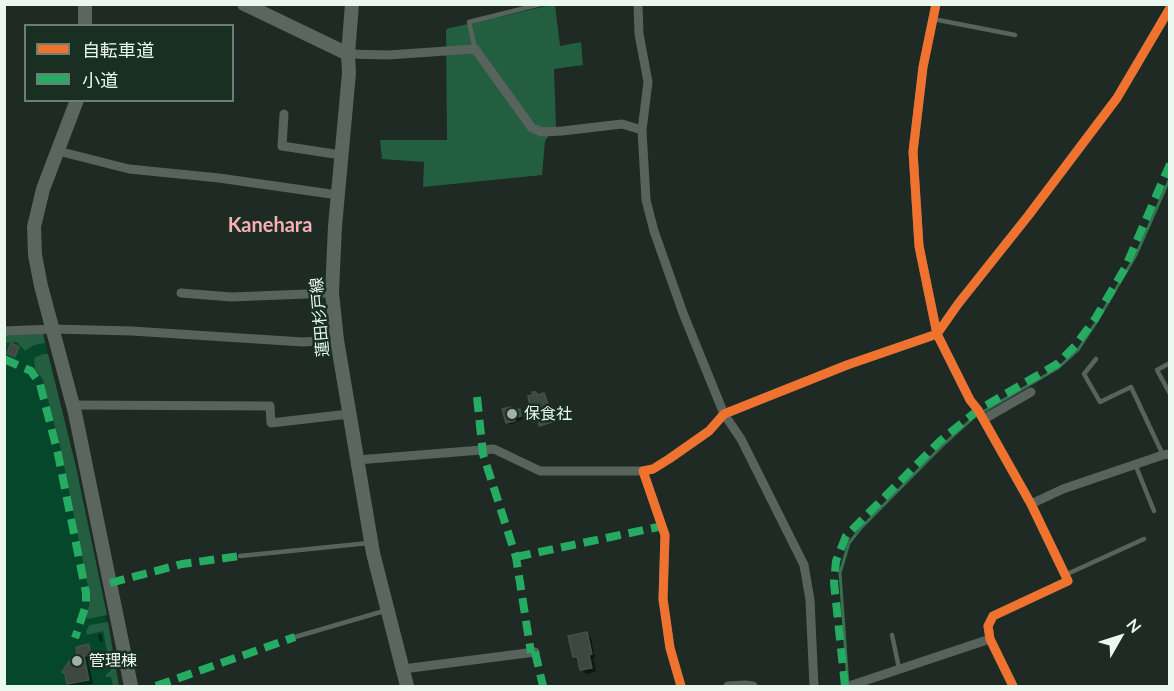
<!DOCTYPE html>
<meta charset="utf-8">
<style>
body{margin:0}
#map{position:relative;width:1174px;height:691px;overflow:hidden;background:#1e2a23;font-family:Lato,"Noto Sans JP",sans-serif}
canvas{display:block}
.frame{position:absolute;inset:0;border:6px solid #ebf8f0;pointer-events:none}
.legend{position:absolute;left:24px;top:24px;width:210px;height:78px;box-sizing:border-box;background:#192f22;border:2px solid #6d7f74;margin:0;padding:8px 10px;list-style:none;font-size:18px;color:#ebf8f0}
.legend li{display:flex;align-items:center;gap:12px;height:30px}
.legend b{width:30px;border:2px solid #6d7f74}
.north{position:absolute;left:1090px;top:607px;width:60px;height:60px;-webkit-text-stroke:4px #192f22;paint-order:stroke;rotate:51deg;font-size:16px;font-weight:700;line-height:24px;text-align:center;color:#ebf8f0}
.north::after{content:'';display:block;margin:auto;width:21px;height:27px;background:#ebf8f0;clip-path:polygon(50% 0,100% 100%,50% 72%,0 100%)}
</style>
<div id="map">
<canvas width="1174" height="691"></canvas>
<div class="frame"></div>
<ul class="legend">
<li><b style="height:8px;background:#ef722f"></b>自転車道</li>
<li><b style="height:8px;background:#26ab63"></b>小道</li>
</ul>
<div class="north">N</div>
</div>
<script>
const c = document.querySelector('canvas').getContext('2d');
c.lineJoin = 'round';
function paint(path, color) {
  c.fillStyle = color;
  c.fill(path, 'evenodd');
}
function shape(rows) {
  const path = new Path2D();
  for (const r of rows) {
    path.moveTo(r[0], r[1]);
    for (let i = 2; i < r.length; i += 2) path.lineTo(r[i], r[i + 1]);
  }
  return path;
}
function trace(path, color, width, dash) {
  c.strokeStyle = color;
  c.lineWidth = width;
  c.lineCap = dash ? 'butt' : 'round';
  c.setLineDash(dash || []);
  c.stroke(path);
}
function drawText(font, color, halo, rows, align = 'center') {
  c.font = font + ' Lato,"Noto Sans JP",sans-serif';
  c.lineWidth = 5;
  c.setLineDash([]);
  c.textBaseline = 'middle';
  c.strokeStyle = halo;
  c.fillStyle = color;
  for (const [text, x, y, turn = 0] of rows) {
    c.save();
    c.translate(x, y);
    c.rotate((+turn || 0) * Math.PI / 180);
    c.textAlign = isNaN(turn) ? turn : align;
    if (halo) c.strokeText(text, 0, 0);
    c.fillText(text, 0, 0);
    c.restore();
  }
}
const green = shape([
 [43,333,76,467,119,686,5,686,4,334]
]);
const forest = shape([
 [551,5,555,5,560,46,581,42,583,65,554,69,556,126,545,141,542,175,423,187,424,162,382,159,380,140,447,140,446,29],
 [43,333,45,343,34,345,25,351,17,342,5,343,4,334],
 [43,354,48,354,76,467,107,615,88,619,85,616,89,606,89,592,61,450,43,380,35,369,34,358],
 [108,622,119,686,113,686,111,677,106,677,106,674,111,671,103,631,87,635,86,632,89,625]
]);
const shadow = shape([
 [544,395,549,408,543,410,545,417,553,416,555,422,541,426,540,421,534,422,538,396],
 [511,408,514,412,519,411,523,419,510,425,507,422],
 [101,634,103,641,100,642,98,635],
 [586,634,591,638,595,658,593,659,596,672,586,674,574,657],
 [88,646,92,649,88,649,91,660,88,660,93,684,71,686,68,684]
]);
const stream = shape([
 [848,685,840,573,849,543,861,528,942,446,974,417,1058,368,1078,350,1097,321,1136,255,1170,178]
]);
const building = shape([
 [11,343,19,347,15,357,7,353,11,343],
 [532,392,536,392,537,395,544,393,549,407,543,409,545,416,553,413,555,421,539,426,539,421,533,422,528,396,533,395,532,392],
 [511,407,512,411,520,409,521,416,514,418,515,421,506,423,502,409,511,407],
 [587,632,592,654,589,655,592,668,580,670,577,657,573,657,568,636,587,632],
 [89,644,91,655,84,656,89,680,67,684,65,674,62,672,73,656,77,655,76,647,89,644]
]);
const lane = shape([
 [933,19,1015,35],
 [475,49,469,22,541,4],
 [1096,359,1084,374,1100,402,1131,387,1163,455],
 [1170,363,1157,370,1170,394],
 [1135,464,1154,511],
 [240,556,369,543],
 [1065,575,1144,539],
 [892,635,899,668],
 [295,637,384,611]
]);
const street = shape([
 [638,4,639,34,648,82,642,130,646,200,654,231,683,313,724,414,741,439,804,565,810,600,814,686],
 [936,4,923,67,913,152,919,246,937,334,970,400,978,410,1031,504,1068,581,993,616,988,626,990,639,1013,686],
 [348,54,388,55,475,49,532,128,542,132,562,131,622,124,642,130],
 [284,114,282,146,341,155],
 [58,151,129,169,219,178,338,195],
 [181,293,231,297,332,293],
 [4,331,53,329,132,331,303,342,337,340],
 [73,405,270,406,271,423,349,414],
 [984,419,1031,392],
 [357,460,494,449,540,471,643,471],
 [1031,504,1063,489,1163,455,1170,454],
 [403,669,535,652],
 [681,686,670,648,663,599,665,535,643,471,653,469,669,459,709,431,724,414,847,365,937,334,958,304,1028,216,1117,98,1170,8],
 [728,686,745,685,753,686],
 [849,686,990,639]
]);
const secondary = shape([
 [244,4,348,54,349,73,335,226,332,293,337,340,373,553,407,686],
 [85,26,85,4],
 [348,54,352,4],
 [77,100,43,189,34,227,35,255,41,286,75,413,131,686]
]);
const quiet = shape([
 [4,359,31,371,40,384,58,454,86,593,86,605,75,638],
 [477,397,483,454,516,557,531,653],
 [516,557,663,526],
 [110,583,182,564,240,556],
 [535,652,543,686],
 [156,686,295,637],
 [845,686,834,583,836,561,846,536,940,441,978,410,1057,364,1075,346,1095,319,1125,268,1170,164]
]);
const cycleway = shape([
 [936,4,923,67,913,152,919,246,937,334,970,400,978,410,1031,504,1068,581,993,616,988,626,990,639,1013,686],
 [681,686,670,648,663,599,665,535,643,471,653,469,669,459,709,431,724,414,847,365,937,334,958,304,1028,216,1117,98,1170,8]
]);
const markers = [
 [512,414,6,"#a3b0a8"],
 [77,661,6,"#a3b0a8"]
];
const streetNames = [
 ["蓮田杉戸線",320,317,-95]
];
const poiNames = [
 ["保食社",524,414],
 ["管理棟",89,661]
];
const quarterNames = [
 ["Kanehara",270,226]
];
paint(green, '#04472b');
paint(forest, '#235e40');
paint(shadow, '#0007');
trace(stream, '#367150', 3);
paint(building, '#3e4842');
trace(building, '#46504a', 1.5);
trace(lane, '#59635d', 4.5);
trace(street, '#59635d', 9);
trace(secondary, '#5a665e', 14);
trace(quiet, '#26ab63', 8, [15, 8]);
trace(cycleway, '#ef722f', 9);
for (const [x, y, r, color] of markers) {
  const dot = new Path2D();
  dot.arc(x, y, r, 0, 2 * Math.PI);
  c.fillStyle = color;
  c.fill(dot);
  trace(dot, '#192f22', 2);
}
drawText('16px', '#ebf8f0', '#192f22', streetNames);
drawText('16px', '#ebf8f0', '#192f22', poiNames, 'left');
drawText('bold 20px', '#feabba', '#192f22', quarterNames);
</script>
